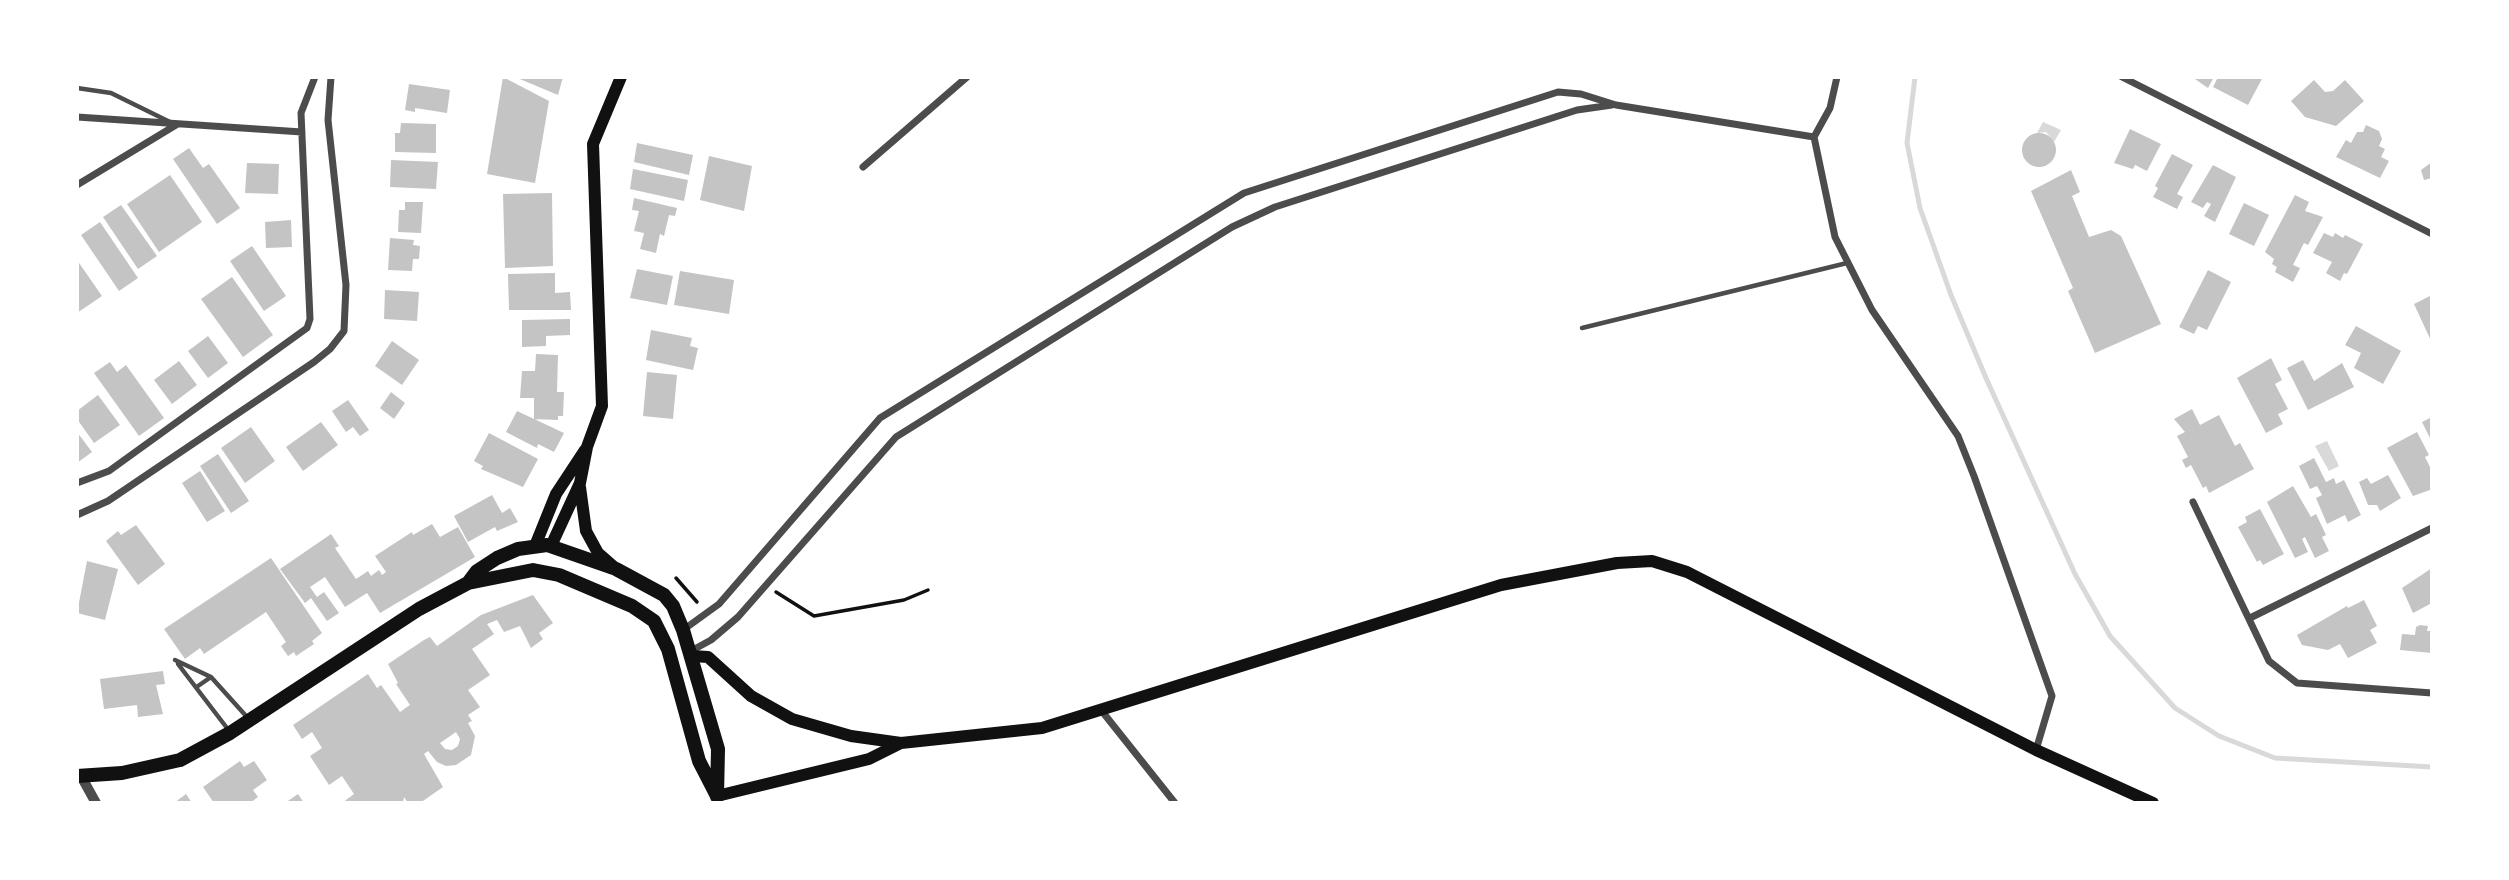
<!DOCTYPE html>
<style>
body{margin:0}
#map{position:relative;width:2509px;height:880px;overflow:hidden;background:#fff;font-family:Cabin,sans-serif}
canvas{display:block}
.frame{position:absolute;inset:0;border:79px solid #fff;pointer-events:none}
</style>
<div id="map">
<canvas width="2509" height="880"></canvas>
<div class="frame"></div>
</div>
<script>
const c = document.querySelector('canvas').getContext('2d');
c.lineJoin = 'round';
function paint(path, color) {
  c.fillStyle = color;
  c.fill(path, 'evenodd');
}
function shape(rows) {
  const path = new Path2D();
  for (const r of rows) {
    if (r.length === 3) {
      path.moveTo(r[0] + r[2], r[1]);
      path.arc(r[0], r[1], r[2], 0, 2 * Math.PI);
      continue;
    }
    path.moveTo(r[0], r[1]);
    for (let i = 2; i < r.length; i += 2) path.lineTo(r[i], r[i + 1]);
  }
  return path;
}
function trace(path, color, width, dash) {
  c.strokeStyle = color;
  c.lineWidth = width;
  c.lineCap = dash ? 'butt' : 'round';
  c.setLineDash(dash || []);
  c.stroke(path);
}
const water = shape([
 [2043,122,2061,130,2054,142,2046,132,2037,133],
 [2327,441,2339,466,2329,471,2315,446]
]);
const stream = shape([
 [1915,77,1907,143,1920,208,1951,295,1986,378,2075,574,2110,636,2175,708,2219,736,2275,758,2432,767]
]);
const building = shape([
 [503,77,549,101,535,183,487,174],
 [515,77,563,77,558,95],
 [2192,77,2214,77,2208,88],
 [2218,77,2263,77,2248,105,2213,87],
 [2314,80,2325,92,2333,91,2345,80,2364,101,2336,126,2305,117,2291,101],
 [409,84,450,90,447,113,415,108,415,112,405,110],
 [401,123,436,124,436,153,395,152,395,133,400,133],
 [2366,125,2379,131,2382,139,2379,146,2385,149,2381,157,2389,161,2380,178,2336,157,2346,140,2351,143,2357,132,2363,132],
 [2130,129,2161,144,2147,171,2135,165,2133,169,2114,163],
 [2039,150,17],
 [637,143,693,155,689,175,634,162],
 [189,148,203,168,209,164,240,208,217,224,173,159],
 [2172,154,2193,165,2177,194,2183,197,2177,209,2153,197,2158,188,2155,186],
 [709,156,752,166,744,211,700,200],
 [391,160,438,162,436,189,390,187],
 [2432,162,2432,178,2424,180,2421,170],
 [247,163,279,164,278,194,245,193],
 [2213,165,2236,177,2215,222,2204,216,2211,204,2207,202,2203,208,2191,202],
 [633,169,688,180,684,201,630,189],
 [2071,170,2080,192,2072,196,2089,237,2111,230,2121,236,2161,324,2095,353,2068,291,2073,288,2031,191],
 [170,175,202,222,159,252,127,204],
 [552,193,553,266,505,268,503,194],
 [2295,195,2309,202,2305,211,2323,217,2308,245,2304,243,2293,265,2300,268,2293,282,2275,272,2277,267,2272,264,2274,259,2265,252],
 [634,198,677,208,675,216,669,215,664,236,660,234,656,253,640,249,644,233,634,231,639,211,632,210],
 [405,202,423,202,421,233,398,232,399,210,405,210],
 [2244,203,2269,215,2254,246,2229,234],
 [121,205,157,256,138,269,103,217],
 [291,220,292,247,266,248,265,222],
 [100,222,138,278,119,291,81,235],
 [2324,233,2333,237,2335,233,2343,238,2345,235,2363,244,2347,274,2344,273,2340,281,2326,273,2332,262,2313,253],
 [390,238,414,240,413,245,420,246,419,259,413,259,412,271,388,270],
 [252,246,286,296,264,311,230,261],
 [77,260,102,296,77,313],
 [637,269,673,276,667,305,630,298],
 [2208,270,2231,282,2207,330,2198,326,2194,334,2179,327],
 [680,271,734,280,729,314,674,305],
 [555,273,555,293,570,292,571,310,509,310,508,274],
 [232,277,273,335,243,357,201,299],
 [385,290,419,292,417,321,384,319],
 [2432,295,2432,343,2414,304],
 [570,319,570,335,546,336,546,346,522,347,522,320],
 [2356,326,2401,351,2383,384,2354,368,2361,353,2345,345],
 [651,330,692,338,690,346,698,348,693,370,646,360],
 [208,336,228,363,208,378,188,351],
 [392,341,419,360,402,385,375,366],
 [536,354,558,355,557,392,564,392,563,416,558,416,558,420,534,419,534,398,520,398,522,371,535,371],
 [2271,358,2282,380,2275,384,2288,409,2278,414,2283,424,2266,433,2237,378],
 [2303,360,2314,381,2342,363,2354,387,2308,410,2287,368],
 [179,361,197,385,172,404,154,380],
 [110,362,117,372,126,365,164,418,139,436,94,373],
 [647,372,677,375,673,419,643,416],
 [391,392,405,403,394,419,380,408],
 [98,395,120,425,94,443,77,419,77,411],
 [348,400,369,430,360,436,353,427,346,432,332,411],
 [2192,409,2200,425,2219,415,2235,446,2240,443,2254,469,2209,493,2206,486,2203,488,2191,465,2186,468,2182,460,2188,457,2177,436,2185,432,2174,419],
 [517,411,564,433,554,452,538,444,537,448,506,432],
 [2432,417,2432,442,2422,422],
 [321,422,338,445,303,471,286,447],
 [251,427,275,461,245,483,221,448],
 [77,432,92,452,77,463],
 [2417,432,2429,455,2425,457,2432,471,2432,495,2430,490,2413,496,2387,448],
 [489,433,538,459,523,487,481,469,483,466,474,461],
 [218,454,249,501,231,513,200,466],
 [2314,458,2326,482,2334,478,2336,484,2344,480,2361,515,2348,522,2345,515,2327,524,2316,498,2322,495,2317,486,2310,489,2299,466],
 [200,471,225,511,207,522,182,483],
 [2388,475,2401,498,2380,511,2377,505,2368,505,2359,482,2367,478,2371,484],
 [2293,486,2311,517,2316,514,2326,535,2322,537,2329,551,2315,558,2305,537,2302,539,2308,552,2295,558,2267,502],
 [492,495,502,513,510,508,518,522,497,531,495,527,468,542,454,516],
 [2260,509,2284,554,2263,565,2260,560,2257,562,2238,527,2247,522,2245,517],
 [432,524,440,537,458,527,475,557,380,613,367,593,345,607,325,577,310,587,317,597,324,592,339,613,327,621,311,598,305,603,280,569,331,534,339,546,335,548,356,579,368,571,371,576,379,570,382,575,386,572,375,556,412,532,413,535],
 [136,525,165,564,138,585,106,541,118,531,121,535],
 [271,558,322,633,312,641,314,644,296,656,294,652,288,656,281,646,286,642,266,612,204,654,200,648,185,659,164,629],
 [87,561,118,569,105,620,77,613],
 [2432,568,2432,607,2430,604,2413,613,2402,588],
 [533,595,553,623,539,633,543,639,531,648,520,626,504,632,497,620,487,624,494,634,472,649,490,675,468,690,480,707,468,715,472,721,468,723,475,736,471,755,456,765,446,766,437,762,428,751,424,754,443,787,420,803,408,803,404,797,403,803,342,803,354,794,342,776,329,785,310,756,322,748,312,732,302,739,293,725,368,674,377,688,381,685,400,712,410,705,396,684,398,683,388,664,424,640,430,637,437,646,481,615],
 [456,732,460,739,458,746,452,750,445,749,440,743],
 [2364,600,2377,626,2370,630,2377,643,2348,658,2340,644,2328,650,2302,645,2297,635,2347,606,2348,608],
 [2420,625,2428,626,2427,631,2432,631,2432,653,2400,650,2402,634,2415,635,2416,627],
 [163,671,165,684,156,685,163,714,138,717,137,705,104,709,100,679],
 [240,761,244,767,254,761,267,780,253,790,258,797,250,803,214,803,203,787],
 [186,794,192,803,174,803],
 [298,794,304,803,285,803]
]);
const path = shape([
 [676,578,697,602],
 [776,592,814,616,904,600,928,590]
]);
const service = shape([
 [77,88,111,93,170,122],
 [1582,328,1847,263],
 [175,660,211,677,247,717],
 [178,664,230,732],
 [198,686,211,677]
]);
const minor = shape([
 [1837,77,1830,108,1814,137,1835,237,1872,310,1958,436,1974,476,2052,696,2036,750],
 [2122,77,2432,234],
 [77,117,302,132],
 [863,167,967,77],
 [77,185,176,125],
 [77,483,109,471,307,328,310,319,301,113,315,77],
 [2193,502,2269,661,2297,683,2432,693],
 [77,515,108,501,314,362,330,349,344,331,346,285,328,120,331,77],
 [2250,618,2432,528],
 [683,630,719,604,880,418,1244,193,1558,92,1581,94,1616,105,1814,137],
 [691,651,711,640,738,617,896,437,1232,227,1275,207,1577,110,1612,105],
 [1101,710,1175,803]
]);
const tertiary = shape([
 [81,776,96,803]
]);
const secondary = shape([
 [580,487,586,531,598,553,614,567],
 [535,546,556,494,585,450],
 [551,546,580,483,587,447,602,406,593,144,621,77],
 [692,656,708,657,751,696,792,719,851,736,901,743,1042,728,1501,585,1617,563,1652,561,1687,572,2036,750,2153,803],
 [717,796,869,759,901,743]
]);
const trunk = shape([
 [468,583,477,571,497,558,518,549,547,545,616,569,664,595,673,606,683,630,718,749,717,797],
 [77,776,122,773,180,760,230,733,419,609,468,583,533,570,559,575,632,606,654,621,668,649,699,761,717,796]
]);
paint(water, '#d9d9d9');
trace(stream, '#d9d9d9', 5);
paint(building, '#c4c4c4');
trace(path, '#111', 3.5);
trace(service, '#4c4c4c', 4.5);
trace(minor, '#4c4c4c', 7);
trace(tertiary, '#4c4c4c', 10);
trace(secondary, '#111', 12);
trace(trunk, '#111', 14);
</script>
